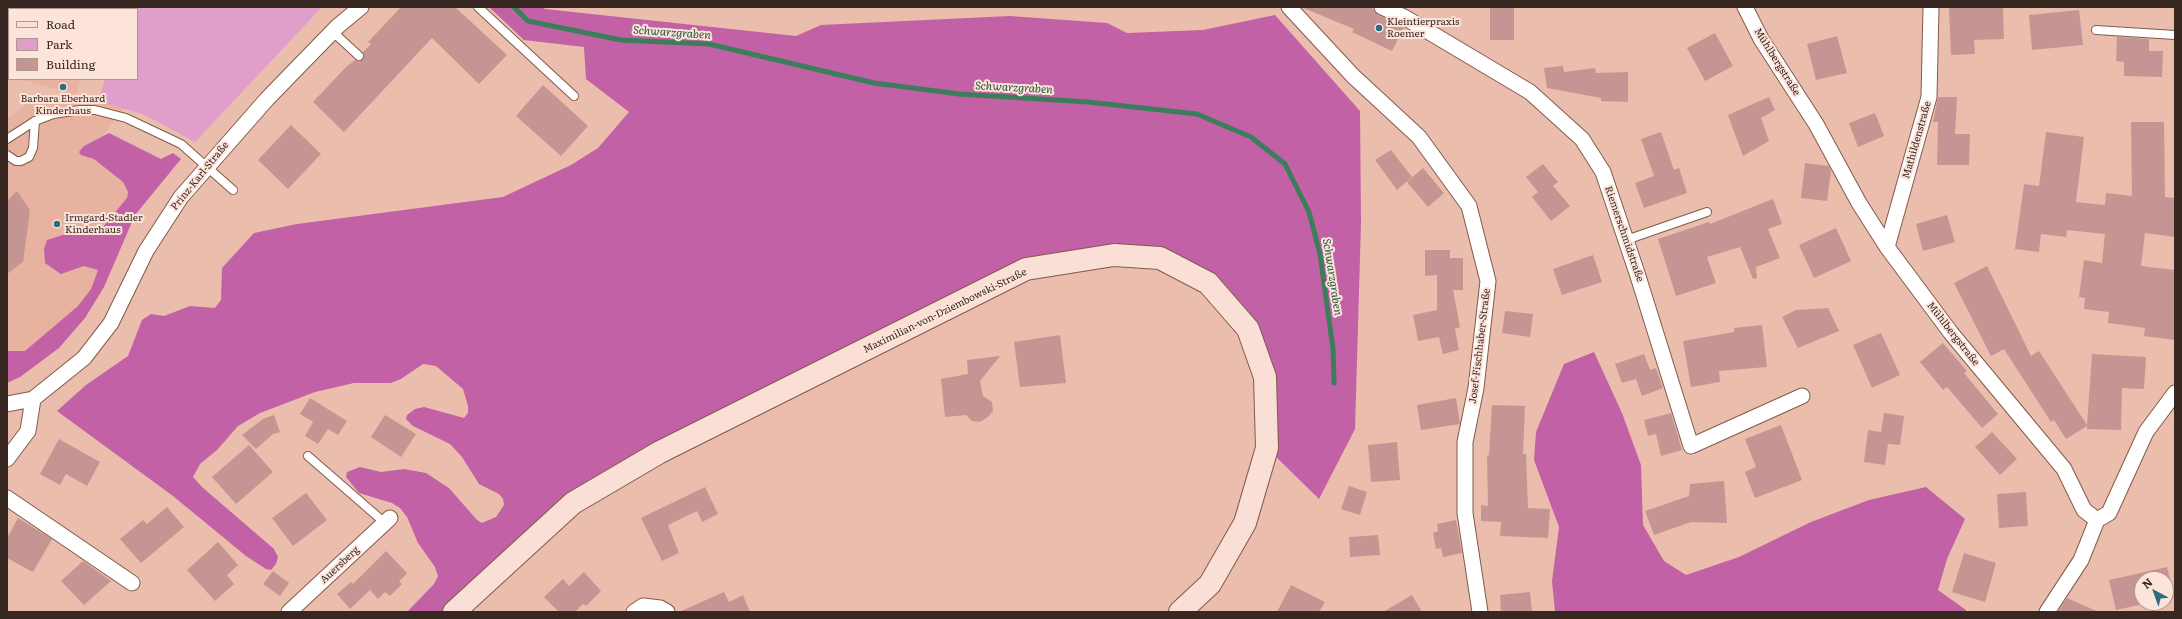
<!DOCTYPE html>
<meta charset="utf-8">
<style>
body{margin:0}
#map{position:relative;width:2182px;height:619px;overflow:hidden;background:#ebbdad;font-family:Literata,serif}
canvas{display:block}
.frame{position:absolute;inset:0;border:8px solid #392821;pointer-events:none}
.legend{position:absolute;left:8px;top:8px;width:130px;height:72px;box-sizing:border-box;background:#fce4db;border:1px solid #ae9991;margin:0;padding:5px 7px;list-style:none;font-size:12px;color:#392821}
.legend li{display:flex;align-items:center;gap:8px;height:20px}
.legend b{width:20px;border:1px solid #ae9991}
.north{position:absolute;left:2134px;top:571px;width:40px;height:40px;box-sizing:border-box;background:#fce4db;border:1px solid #ae9991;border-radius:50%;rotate:319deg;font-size:11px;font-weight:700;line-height:16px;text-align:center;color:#392821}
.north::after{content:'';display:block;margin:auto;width:14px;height:18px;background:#2b6d7f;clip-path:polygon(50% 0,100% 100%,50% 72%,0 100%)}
</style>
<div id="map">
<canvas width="2182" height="619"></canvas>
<div class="frame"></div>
<ul class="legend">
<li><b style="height:5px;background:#f9dfd6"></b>Road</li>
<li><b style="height:11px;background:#e09eca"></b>Park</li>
<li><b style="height:11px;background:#c59594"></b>Building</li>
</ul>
<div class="north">N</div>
</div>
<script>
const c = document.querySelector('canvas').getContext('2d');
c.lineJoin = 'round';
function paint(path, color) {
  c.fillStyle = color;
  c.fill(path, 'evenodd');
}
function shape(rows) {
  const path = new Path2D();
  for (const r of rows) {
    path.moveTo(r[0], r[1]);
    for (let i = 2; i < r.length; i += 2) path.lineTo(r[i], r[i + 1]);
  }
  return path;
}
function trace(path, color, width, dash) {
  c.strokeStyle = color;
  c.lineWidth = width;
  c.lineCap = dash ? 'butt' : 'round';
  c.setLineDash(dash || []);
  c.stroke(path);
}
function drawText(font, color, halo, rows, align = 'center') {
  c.font = font + ' Literata,serif';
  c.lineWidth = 4;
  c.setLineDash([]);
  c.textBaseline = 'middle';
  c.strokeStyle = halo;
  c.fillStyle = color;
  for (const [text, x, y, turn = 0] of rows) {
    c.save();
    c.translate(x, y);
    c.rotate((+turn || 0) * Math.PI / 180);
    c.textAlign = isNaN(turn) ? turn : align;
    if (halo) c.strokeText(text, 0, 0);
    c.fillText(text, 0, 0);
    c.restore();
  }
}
const built = shape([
 [7,7,99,7,99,9,9,9,9,76,7,76],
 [19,79,80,79,76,94],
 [51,95,72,95,125,106,96,145,114,174,123,182,128,196,107,223,100,228,69,229,98,270,91,289,78,306,25,351,7,351,7,119,29,102]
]);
const green = shape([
 [128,7,322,7,195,142,145,115,98,101,105,79,137,79,137,9,127,9]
]);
const forest = shape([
 [489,7,543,7,545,9,796,36,821,25,1010,16,1107,23,1127,33,1203,30,1275,15,1360,111,1361,222,1355,429,1319,499,1267,448,1248,329,1160,258,1036,267,660,452,443,612,407,612,434,584,438,576,435,567,418,543,407,517,400,508,392,503,359,493,346,477,347,472,360,467,381,472,404,469,426,473,449,488,477,520,482,523,496,517,504,505,503,499,499,494,479,484,462,457,450,444,413,426,406,419,407,415,415,409,424,407,464,418,468,413,468,406,463,389,436,366,423,364,401,379,391,383,354,383,315,392,260,413,238,426,217,450,200,464,193,477,202,487,274,549,278,557,276,564,271,570,266,569,246,556,173,496,57,411,86,385,128,356,142,320,151,314,164,316,190,306,215,308,221,300,222,268,254,233,297,224,503,197,571,165,598,148,629,112,586,79,584,47,524,40],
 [109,133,161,159,173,153,181,159,135,215,104,287,85,318,59,348,20,377,7,383,7,351,25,351,78,306,91,289,98,270,84,266,61,274,45,263,44,249,47,240,66,234,69,229,97,229,103,227,127,198,128,192,123,182,94,159,81,155,79,152,84,146],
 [1594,352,1622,413,1641,465,1643,525,1664,561,1686,575,1739,557,1811,522,1869,500,1926,487,1965,519,1947,559,1938,590,1966,610,1965,612,1555,612,1552,581,1559,527,1534,460,1536,432,1564,364]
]);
const stream = shape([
 [514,7,528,21,621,40,709,44,874,83,959,94,1088,102,1197,114,1251,137,1285,164,1309,212,1320,254,1333,349,1334,383]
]);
const building = shape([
 [401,7,455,7,507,55,479,84,432,38,344,132,313,102,346,67,355,60,360,61,363,59,363,52,371,44,368,42],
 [1301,7,1371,7,1378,15,1404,27,1392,51,1352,32,1354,29],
 [1490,7,1514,7,1514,40,1490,40],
 [2003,7,2004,39,1974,40,1975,54,1951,55,1949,8],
 [2079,10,2083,45,2032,50,2029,15],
 [1715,33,1733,66,1705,81,1687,48],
 [1837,36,1847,73,1816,80,1807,44],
 [2117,37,2149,39,2149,51,2163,51,2162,77,2124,76,2124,62,2116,61],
 [1563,66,1564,72,1595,68,1596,73,1628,72,1628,102,1601,101,1601,98,1547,88,1544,68],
 [543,85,588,126,561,156,516,116],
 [1769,97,1775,110,1761,118,1769,141,1743,156,1728,115],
 [1938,97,1957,97,1955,134,1970,134,1969,165,1937,165,1938,122,1933,122],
 [1875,113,1884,136,1858,147,1849,123],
 [2131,122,2164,122,2165,197,2175,198,2175,237,2145,233,2141,266,2175,270,2175,340,2144,336,2145,328,2108,323,2109,312,2084,309,2085,298,2079,297,2084,260,2102,263,2105,234,2067,230,2066,237,2041,234,2039,252,2015,249,2024,184,2039,186,2046,132,2084,137,2076,202,2105,205,2106,193,2132,196],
 [291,125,321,154,288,189,258,160],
 [1661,132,1674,170,1679,168,1687,193,1644,208,1635,183,1654,176,1641,139],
 [1391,150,1412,177,1397,190,1375,160],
 [1805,163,1829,166,1831,171,1827,201,1801,198],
 [1543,164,1558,182,1553,186,1570,206,1551,221,1532,197,1538,192,1526,177],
 [1423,168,1444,193,1428,207,1407,182],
 [17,191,30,210,23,262,7,274,7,201],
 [1773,199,1782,224,1768,229,1780,258,1756,267,1757,278,1753,279,1740,247,1707,257,1716,283,1676,296,1658,239,1709,222,1710,224],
 [1947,215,1955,242,1923,251,1916,224],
 [1836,228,1851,261,1814,278,1799,245],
 [1425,250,1450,250,1450,258,1463,258,1463,290,1453,290,1460,327,1455,329,1459,350,1443,354,1439,337,1418,341,1413,315,1437,310,1437,275,1425,276],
 [1593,255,1602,282,1562,295,1553,269],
 [1987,266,2031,356,2039,351,2087,425,2092,354,2146,357,2144,389,2122,388,2121,430,2087,429,2087,426,2066,439,2054,420,2051,422,2004,349,1991,356,1954,283],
 [1828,308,1839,331,1798,348,1782,317,1796,310],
 [1505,311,1533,314,1530,337,1502,333],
 [1762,325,1767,367,1719,371,1720,382,1691,387,1683,341,1734,332,1734,328],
 [1881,333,1900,375,1872,388,1853,345],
 [1060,335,1066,383,1020,387,1014,342],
 [1943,343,1967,371,1964,373,1998,414,1982,428,1947,387,1943,390,1920,362],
 [1644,354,1650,370,1656,368,1663,388,1642,396,1636,379,1622,383,1615,364],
 [1000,356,980,381,983,396,992,402,993,411,988,417,980,422,972,421,966,415,945,417,941,379,968,374,967,360],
 [310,398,347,421,338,435,328,429,318,444,305,436,313,422,300,414],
 [1456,398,1460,424,1421,430,1417,405],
 [1492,405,1525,406,1523,454,1526,454,1528,508,1550,509,1548,538,1500,536,1501,522,1481,521,1481,505,1488,506,1487,456,1489,455],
 [1671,413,1682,450,1661,456,1656,434,1648,436,1644,420],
 [1884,413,1904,416,1900,445,1888,444,1885,465,1864,462,1868,430,1881,432],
 [274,415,280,432,273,434,256,449,242,435,263,419],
 [385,415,416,434,401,457,371,437],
 [1781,425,1802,480,1755,498,1745,472,1756,467,1745,439],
 [1992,432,2017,459,2000,475,1975,447],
 [59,439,100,462,87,486,66,474,60,485,40,474],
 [1397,442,1400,480,1371,482,1368,445],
 [249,445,273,472,236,504,212,477],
 [1724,481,1727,523,1691,522,1654,535,1645,511,1689,496,1690,484],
 [1349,486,1367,492,1360,515,1341,509],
 [705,487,718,514,702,522,697,511,668,525,679,553,662,561,641,518],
 [2026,492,2028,526,1999,528,1997,494],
 [306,493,327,520,293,546,272,518],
 [167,507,184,527,141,563,120,539,143,520,147,524],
 [18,518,52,539,33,572,7,558,7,538],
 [1456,520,1462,553,1443,557,1441,548,1436,549,1433,533,1438,531,1437,524],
 [1378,535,1380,555,1350,557,1349,537],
 [218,542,238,565,227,575,234,584,215,601,187,570],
 [386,551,407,573,399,582,402,584,390,596,385,592,378,599,370,590,350,609,337,594,351,582,353,584],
 [1964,553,1996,563,1985,602,1952,592],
 [83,561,111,581,84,605,61,581],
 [2167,567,2174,597,2166,599,2166,579,2142,579,2142,603,2148,603,2116,610,2109,580],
 [273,571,289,583,280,596,263,584],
 [584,572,601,591,586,606,583,604,575,612,559,612,544,597,563,579,569,586],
 [1291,585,1325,602,1319,612,1277,612],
 [724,592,729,602,743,595,750,612,679,612],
 [1530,592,1532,612,1501,612,1500,595],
 [1412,595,1422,612,1383,612],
 [2067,598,2099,612,2058,612]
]);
const lane = shape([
 [478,7,574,96],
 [2096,30,2175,35],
 [333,32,359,56],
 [7,139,35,121,53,114,80,110,95,110,126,118,181,144,233,190],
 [7,155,16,161,21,161,29,157,33,148,35,121],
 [1626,240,1707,212],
 [308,456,385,523]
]);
const street = shape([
 [1289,7,1353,76,1419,137,1469,206,1488,281,1476,388,1465,442,1465,513,1480,612],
 [1382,7,1404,17,1530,92,1582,139,1603,172,1637,273,1691,446,1802,396],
 [1745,7,1761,39,1816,124,1859,203,1887,247,1951,333,2064,469,2084,510,2097,520,2109,513,2146,432,2175,393],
 [1887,247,1929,97,1931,7],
 [7,404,33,399,84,358,111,323,146,251,181,197,267,99,338,26,361,7],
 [7,459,28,431,33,399],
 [7,498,132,583],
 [289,612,390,518],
 [634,612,643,606,660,608,667,612],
 [2047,612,2081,560,2097,520]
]);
const secondary = shape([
 [454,612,573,503,660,452,1026,269,1114,255,1160,258,1208,283,1248,329,1265,377,1267,448,1245,523,1210,584,1180,612]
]);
const markers = [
 [1379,28,4,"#2b6d7f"],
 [63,87,4,"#2b6d7f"],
 [57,224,4,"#2b6d7f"]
];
const poiNames = [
 ["Kleintierpraxis",1387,22],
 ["Roemer",1387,34],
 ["Barbara Eberhard",63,99,"center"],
 ["Kinderhaus",63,111,"center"],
 ["Irmgard-Stadler",65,218],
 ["Kinderhaus",65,230]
];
const streetNames = [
 ["Mühlbergstraße",1777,62,58],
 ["Mathildenstraße",1917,140,-74],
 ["Prinz-Karl-Straße",200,176,-51],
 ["Riemerschmidstraße",1624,234,71],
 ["Maximilian-von-Dziembowski-Straße",945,311,-26],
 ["Mühlbergstraße",1953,334,52],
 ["Josef-Fischhaber-Straße",1480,346,-83],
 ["Auersberg",340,565,-43]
];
const waterNames = [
 ["Schwarzgraben",672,33,4],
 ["Schwarzgraben",1014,88,3],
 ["Schwarzgraben",1332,277,81]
];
paint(built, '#e7b29f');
paint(green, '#e09eca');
paint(forest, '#c261a5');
trace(stream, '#3c7e5b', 5);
paint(building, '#c59594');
trace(lane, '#825a4c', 10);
trace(street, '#825a4c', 17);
trace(secondary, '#825a4c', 24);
trace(lane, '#fff', 8);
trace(street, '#fff', 15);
trace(secondary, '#f9dfd6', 22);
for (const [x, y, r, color] of markers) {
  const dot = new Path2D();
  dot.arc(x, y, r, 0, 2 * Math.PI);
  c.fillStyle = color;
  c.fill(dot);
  trace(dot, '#fce4db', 1.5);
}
drawText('10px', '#392821', '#fce4db', poiNames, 'left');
drawText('10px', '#392821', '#fce4db', streetNames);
drawText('italic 11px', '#1f543b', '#fce4db', waterNames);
</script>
